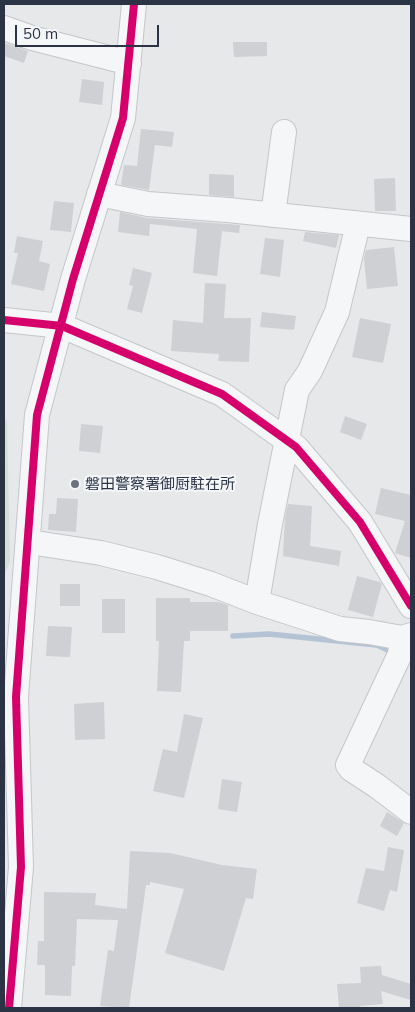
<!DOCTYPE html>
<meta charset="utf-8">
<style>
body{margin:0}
#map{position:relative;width:415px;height:1012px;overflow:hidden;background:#e6e8ea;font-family:Mulish,sans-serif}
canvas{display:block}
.frame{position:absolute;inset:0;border:5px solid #2b3445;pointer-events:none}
.scale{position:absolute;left:15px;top:25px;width:144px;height:22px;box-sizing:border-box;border:2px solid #2b3445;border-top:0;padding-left:6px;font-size:15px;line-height:18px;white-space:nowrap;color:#2b3445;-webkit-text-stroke:4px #f4f6f9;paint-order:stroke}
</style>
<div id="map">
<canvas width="415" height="1012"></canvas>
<div class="frame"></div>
<div class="scale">50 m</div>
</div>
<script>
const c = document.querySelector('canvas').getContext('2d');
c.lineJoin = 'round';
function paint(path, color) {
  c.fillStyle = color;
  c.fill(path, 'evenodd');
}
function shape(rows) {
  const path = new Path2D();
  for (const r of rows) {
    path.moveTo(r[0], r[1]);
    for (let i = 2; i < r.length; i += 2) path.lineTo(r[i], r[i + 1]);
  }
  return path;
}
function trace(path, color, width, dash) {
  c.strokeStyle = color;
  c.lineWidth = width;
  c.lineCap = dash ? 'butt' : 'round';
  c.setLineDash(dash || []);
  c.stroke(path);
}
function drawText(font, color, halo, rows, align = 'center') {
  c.font = font + ' Mulish,"Noto Sans JP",sans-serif';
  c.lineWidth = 4;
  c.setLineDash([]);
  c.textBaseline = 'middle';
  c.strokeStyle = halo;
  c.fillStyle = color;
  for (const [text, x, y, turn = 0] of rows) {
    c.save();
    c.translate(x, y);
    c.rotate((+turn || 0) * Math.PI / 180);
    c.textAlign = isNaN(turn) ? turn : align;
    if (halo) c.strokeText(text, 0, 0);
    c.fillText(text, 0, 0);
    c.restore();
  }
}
const green = shape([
 [4,418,7,421,10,562,4,575]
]);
const stream = shape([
 [233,636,269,634,377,645,394,653]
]);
const building = shape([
 [233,42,267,42,267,56,234,57],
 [4,43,28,51,24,63,4,56],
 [82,79,104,82,102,105,79,102],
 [141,129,174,132,172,147,155,145,149,190,121,185,124,165,137,166],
 [209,174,234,175,234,197,209,195],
 [395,178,396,211,375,211,374,179],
 [54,201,74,203,71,232,50,230],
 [120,212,147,218,240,225,239,233,222,231,217,276,193,273,197,229,150,224,149,236,118,232],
 [305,232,339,235,336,248,303,241],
 [17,236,43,241,39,261,50,264,44,291,11,284,18,253,14,253],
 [265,238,284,240,280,277,260,274],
 [394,247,398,286,367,289,364,259,366,250],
 [133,268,152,273,142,313,127,309,133,286,129,285],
 [205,283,226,284,224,318,251,318,249,362,218,361,219,354,171,351,173,320,203,323],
 [262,312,296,316,294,330,260,327],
 [360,318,391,324,383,363,352,357],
 [345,416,367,424,361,440,340,432],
 [81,424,103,426,100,453,79,451],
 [381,488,411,495,411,558,395,553,405,521,375,514],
 [57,498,78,499,76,532,48,530,49,514,56,514],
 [288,504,312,506,310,546,341,551,339,566,283,556,285,518],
 [357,576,380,582,382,584,373,617,348,610],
 [60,584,80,584,80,606,60,606],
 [156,598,190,598,190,602,218,602,228,605,228,631,190,631,190,641,184,641,181,692,157,691,159,641,156,641],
 [102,599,125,599,125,633,102,633],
 [48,626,72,627,70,657,46,656],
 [104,702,105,739,75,740,74,704],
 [184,714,203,718,184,798,153,791,163,749,177,752],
 [222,779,242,782,237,812,218,809],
 [387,812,404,823,397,836,380,826],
 [388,847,404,850,397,892,390,890,384,911,357,903,366,868,384,871],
 [130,851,170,853,222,865,257,869,253,899,246,898,224,971,165,953,184,889,150,882,150,885,146,885,129,1008,100,1006,108,950,114,951,118,920,77,919,75,966,72,966,71,996,45,995,45,965,37,965,38,941,44,941,44,892,96,893,95,905,127,909],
 [381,966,382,975,411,984,411,1000,381,991,383,1004,360,1006,360,1008,339,1008,337,984,361,983,360,967]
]);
const minor = shape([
 [4,28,32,38,129,63],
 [99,194,148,204,228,210,411,229],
 [273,215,284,132],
 [4,320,62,326,222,394,296,447,360,522,411,606],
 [29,542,101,553,157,567,211,584,257,602,340,629,369,632,402,638,411,635],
 [257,602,270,524,297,390,310,371,337,312,358,224],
 [402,638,400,654,348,765,351,769,377,786,411,812],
 [9,1008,21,867,16,697,37,415,73,279,123,118,134,4]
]);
const cycleway = shape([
 [4,320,62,326,222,394,296,447,360,522,411,606],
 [9,1008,21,867,16,697,37,415,73,279,123,118,134,4]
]);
const markers = [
 [75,484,5,"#6c737f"]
];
const poiNames = [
 ["磐田警察署御厨駐在所",85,484]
];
paint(green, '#d6ded6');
trace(stream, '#b4c4d5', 5.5);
paint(building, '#ced0d3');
trace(minor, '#c4c6c8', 26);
trace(minor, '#f5f6f7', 24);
trace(cycleway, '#d6006c', 8);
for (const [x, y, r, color] of markers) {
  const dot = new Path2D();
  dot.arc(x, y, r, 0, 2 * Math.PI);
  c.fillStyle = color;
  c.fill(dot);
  trace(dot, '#f4f6f9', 2);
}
drawText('15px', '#2b3445', '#f4f6f9', poiNames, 'left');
</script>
